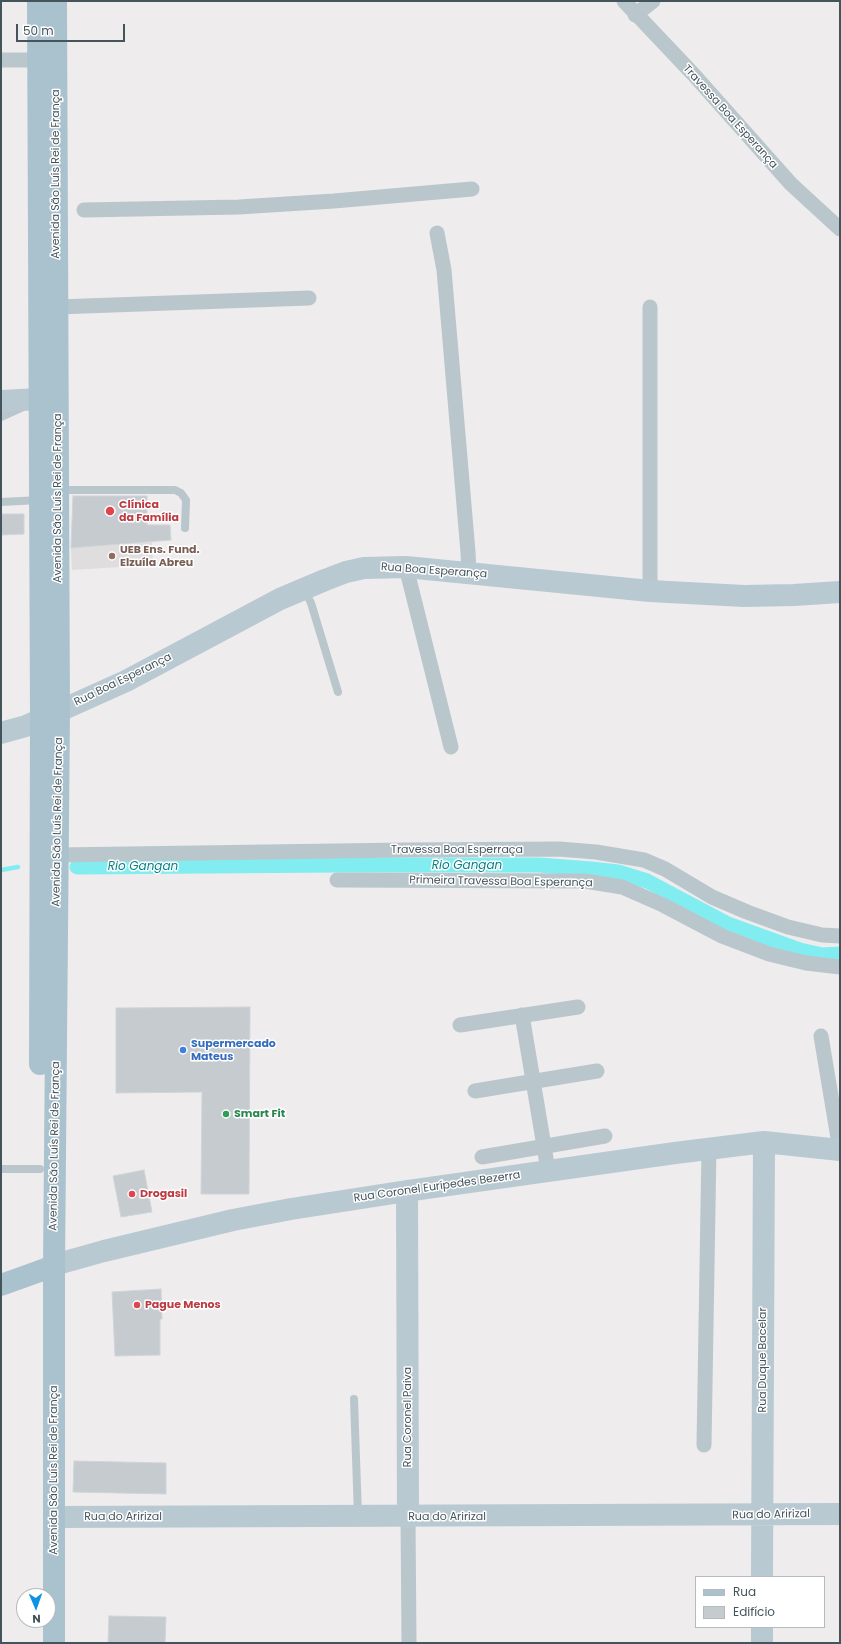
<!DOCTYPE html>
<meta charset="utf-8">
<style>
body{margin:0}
#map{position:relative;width:841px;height:1644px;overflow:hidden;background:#efeced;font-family:Poppins,sans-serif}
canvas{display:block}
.frame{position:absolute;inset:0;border:2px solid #44545b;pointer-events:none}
.legend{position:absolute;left:695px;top:1576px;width:130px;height:52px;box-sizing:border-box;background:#fff;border:1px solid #b4bbbd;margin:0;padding:5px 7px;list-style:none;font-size:12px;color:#44545b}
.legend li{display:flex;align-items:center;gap:8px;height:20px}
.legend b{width:20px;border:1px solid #b4bbbd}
.north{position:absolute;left:16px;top:1588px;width:40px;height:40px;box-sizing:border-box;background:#fff;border:1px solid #b4bbbd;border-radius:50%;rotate:178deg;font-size:11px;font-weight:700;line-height:16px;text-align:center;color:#44545b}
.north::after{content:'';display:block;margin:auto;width:14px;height:18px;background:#0e92e7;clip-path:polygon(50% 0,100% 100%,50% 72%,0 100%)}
.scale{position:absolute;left:16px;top:24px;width:109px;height:18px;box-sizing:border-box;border:2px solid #44545b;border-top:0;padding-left:5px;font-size:12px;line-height:14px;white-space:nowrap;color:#44545b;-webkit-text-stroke:3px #fff;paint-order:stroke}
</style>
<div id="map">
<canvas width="841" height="1644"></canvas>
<div class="frame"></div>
<ul class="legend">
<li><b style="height:5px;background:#aac2ce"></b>Rua</li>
<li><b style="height:11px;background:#c6cbd0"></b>Edifício</li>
</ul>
<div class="north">N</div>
<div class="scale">50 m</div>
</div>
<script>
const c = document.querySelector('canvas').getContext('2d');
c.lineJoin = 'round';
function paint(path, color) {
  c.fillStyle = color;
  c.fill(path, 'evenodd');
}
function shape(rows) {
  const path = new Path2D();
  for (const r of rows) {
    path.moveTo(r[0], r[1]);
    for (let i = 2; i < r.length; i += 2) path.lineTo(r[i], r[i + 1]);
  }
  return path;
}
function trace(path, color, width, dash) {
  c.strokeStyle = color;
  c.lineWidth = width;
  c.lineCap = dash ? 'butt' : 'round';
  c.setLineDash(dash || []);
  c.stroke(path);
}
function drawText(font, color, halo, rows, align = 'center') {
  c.font = font + ' Poppins,sans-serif';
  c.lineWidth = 3;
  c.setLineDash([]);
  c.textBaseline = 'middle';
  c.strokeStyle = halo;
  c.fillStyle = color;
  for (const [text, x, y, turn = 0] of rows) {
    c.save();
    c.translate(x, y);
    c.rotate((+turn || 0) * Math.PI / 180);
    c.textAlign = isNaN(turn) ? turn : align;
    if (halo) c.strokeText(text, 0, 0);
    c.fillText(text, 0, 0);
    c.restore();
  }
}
const education = shape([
 [152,542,153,565,72,570,71,548]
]);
const stream = shape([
 [1,870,18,867]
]);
const canal = shape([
 [77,867,341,865,539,865,591,869,618,872,647,881,728,924,800,950,822,955,840,954]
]);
const building = shape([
 [73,496,147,496,147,525,170,525,171,540,71,548,73,496],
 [1,514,24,514,24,534,1,535,1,514],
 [250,1007,249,1194,201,1194,202,1092,116,1093,116,1008,250,1007],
 [144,1170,152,1212,121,1217,113,1176,144,1170],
 [161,1289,162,1319,160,1319,160,1355,115,1356,112,1292,161,1289],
 [74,1461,166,1463,166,1494,73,1492,74,1461],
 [109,1616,166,1617,165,1643,108,1643,109,1616]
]);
const lane = shape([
 [1,417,23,407],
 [59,490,175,490,181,493,186,500,185,528],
 [1,502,40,500],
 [304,589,311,603,338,692],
 [1,1169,40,1169],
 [354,1399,358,1516]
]);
const street = shape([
 [624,1,694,75,791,184,840,229],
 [635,15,653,1],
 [1,60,39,60],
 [84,210,239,207,334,201,472,189],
 [437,233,444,270,468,552,469,573],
 [57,307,309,298],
 [406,567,451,747],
 [650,591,650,307],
 [57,855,405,850,559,849,596,852,644,860,665,869,712,897,747,912,788,927,822,935,840,936],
 [337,880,585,881,622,887,663,905,722,936,769,954,806,963,840,967],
 [522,1015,548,1170],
 [460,1025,578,1007],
 [821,1036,840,1150],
 [475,1091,597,1071],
 [482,1157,605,1136],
 [704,1445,709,1148],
 [408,1517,409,1643]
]);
const secondary = shape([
 [1,401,40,399],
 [1,733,26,726,126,681,280,599,325,580,346,572,364,568,406,567,650,591,744,596,794,595,840,592],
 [407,1191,408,1517],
 [40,1271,54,1265,104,1251,233,1220,291,1209,407,1191,675,1153,764,1142,840,1150],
 [54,1517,840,1514],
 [762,1577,764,1142],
 [762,1643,762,1627]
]);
const primary = shape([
 [38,1,41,720,40,1064],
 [1,1285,40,1271],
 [54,1643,54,1265,59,711,56,1]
]);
const markers = [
 [110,511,5,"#e0444e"],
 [112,556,4,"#8d6e63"],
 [183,1050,4,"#3f7fe0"],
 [226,1114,4,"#2e9e5b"],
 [132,1194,4,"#e0444e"],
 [137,1305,4,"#e0444e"]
];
const streetNames = [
 ["Travessa Boa Esperança",730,117,48],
 ["Avenida São Luís Rei de França",56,174,-90],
 ["Avenida São Luís Rei de França",58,498,-90],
 ["Rua Boa Esperança",434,571,4],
 ["Rua Boa Esperança",123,680,-26],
 ["Avenida São Luís Rei de França",58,822,-89],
 ["Travessa Boa Esperraça",457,850],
 ["Primeira Travessa Boa Esperança",501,882,1],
 ["Avenida São Luís Rei de França",55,1146,-89],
 ["Rua Coronel Eurípedes Bezerra",437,1187,-8],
 ["Rua Duque Bacelar",763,1360,-90],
 ["Rua Coronel Paiva",408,1417,-90],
 ["Avenida São Luís Rei de França",54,1470,-90],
 ["Rua do Aririzal",771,1515,-1],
 ["Rua do Aririzal",123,1517],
 ["Rua do Aririzal",447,1517]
];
const healthNames = [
 ["Clínica",119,505],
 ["da Família",119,518],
 ["Drogasil",140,1194],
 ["Pague Menos",145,1305]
];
const educationNames = [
 ["UEB Ens. Fund.",120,550],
 ["Elzuíla Abreu",120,563]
];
const shopNames = [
 ["Supermercado",191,1044],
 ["Mateus",191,1057]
];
const leisureNames = [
 ["Smart Fit",234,1114]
];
const waterNames = [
 ["Rio Gangan",467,866],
 ["Rio Gangan",143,867]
];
paint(education, '#e0dddf');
trace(stream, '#81edf1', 4.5);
trace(canal, '#81edf1', 15);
paint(building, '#c6cbd0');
trace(building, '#d0d4d9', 1);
trace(lane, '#b9c7cd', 8);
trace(street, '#b9c7cd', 15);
trace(secondary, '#b8c9d2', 22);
trace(primary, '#aac2ce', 22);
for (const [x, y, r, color] of markers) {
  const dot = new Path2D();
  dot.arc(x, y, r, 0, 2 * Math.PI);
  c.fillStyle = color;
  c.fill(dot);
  trace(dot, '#fff', 1.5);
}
drawText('11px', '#44545b', '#fff', streetNames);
drawText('bold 11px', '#be3a42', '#fff', healthNames, 'left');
drawText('bold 11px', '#785e54', '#fff', educationNames, 'left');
drawText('bold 11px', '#366cbe', '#fff', shopNames, 'left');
drawText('bold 11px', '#27864d', '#fff', leisureNames, 'left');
drawText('italic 12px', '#078287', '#fff', waterNames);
</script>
